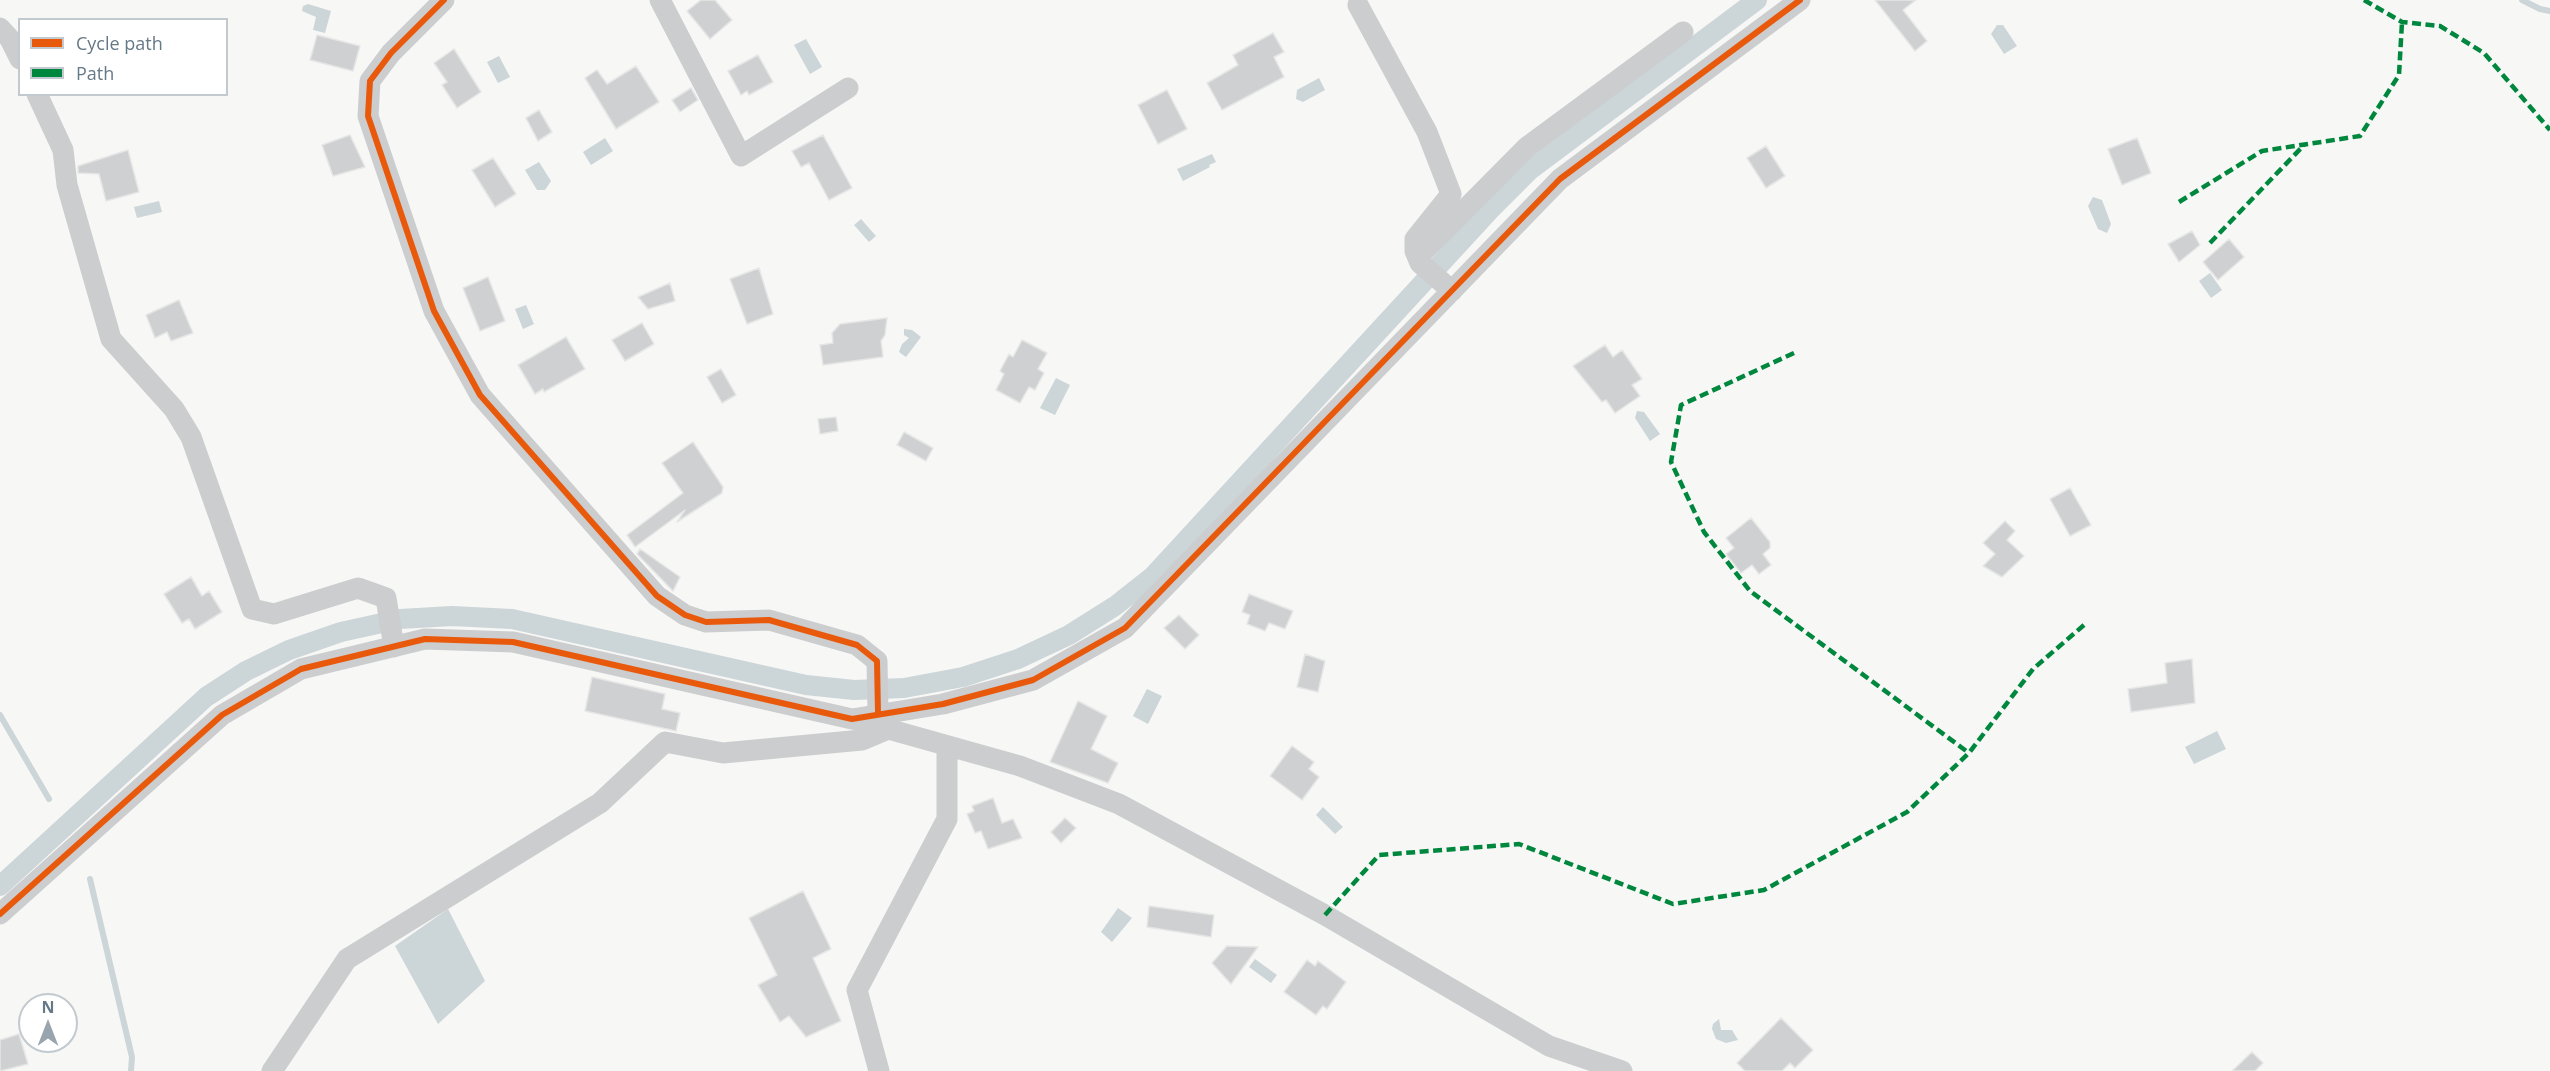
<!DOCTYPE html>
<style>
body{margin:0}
#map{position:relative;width:2550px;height:1071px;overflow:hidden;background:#f7f7f6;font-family:"Open Sans",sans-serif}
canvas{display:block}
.legend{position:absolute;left:18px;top:18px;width:210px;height:78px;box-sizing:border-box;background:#fff;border:2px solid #c2c9cf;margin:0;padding:8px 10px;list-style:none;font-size:18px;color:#667987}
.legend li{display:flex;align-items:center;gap:12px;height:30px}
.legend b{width:30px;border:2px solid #c2c9cf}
.north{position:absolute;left:18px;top:993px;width:60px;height:60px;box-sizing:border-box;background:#fff;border:2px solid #c2c9cf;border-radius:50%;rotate:0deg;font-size:16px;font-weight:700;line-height:24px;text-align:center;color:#667987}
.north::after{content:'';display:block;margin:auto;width:21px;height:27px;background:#99a5ae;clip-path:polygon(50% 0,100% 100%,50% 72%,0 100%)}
</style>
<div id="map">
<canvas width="2550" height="1071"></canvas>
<ul class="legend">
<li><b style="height:8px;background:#e8590c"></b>Cycle path</li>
<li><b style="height:8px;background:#00873e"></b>Path</li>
</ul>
<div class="north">N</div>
</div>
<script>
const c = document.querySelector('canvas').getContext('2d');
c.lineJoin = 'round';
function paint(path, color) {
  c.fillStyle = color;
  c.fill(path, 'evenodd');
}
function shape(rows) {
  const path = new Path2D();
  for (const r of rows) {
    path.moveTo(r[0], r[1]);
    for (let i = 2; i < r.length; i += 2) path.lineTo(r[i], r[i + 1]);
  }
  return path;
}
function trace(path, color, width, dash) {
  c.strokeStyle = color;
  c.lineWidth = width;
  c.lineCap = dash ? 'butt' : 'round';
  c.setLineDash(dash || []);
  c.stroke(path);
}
const water = shape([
 [308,4,331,11,325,33,313,30,316,17,302,11,303,6],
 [1997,25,2003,25,2017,46,2004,54,1991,34],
 [806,39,822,67,810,74,794,45],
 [499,56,510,77,498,83,487,62],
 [1319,78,1325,90,1303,102,1296,99,1297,90],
 [605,138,613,151,591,165,583,152],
 [1212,154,1216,162,1209,165,1210,167,1183,181,1177,169],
 [539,162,551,181,545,190,537,190,525,170],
 [2093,197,2102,200,2111,224,2107,233,2098,229,2088,206],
 [159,201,162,212,137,218,134,207],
 [861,219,876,236,869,242,854,225],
 [2210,273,2222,290,2211,298,2199,281],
 [526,305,534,324,523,329,515,309],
 [904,329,912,330,921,337,906,357,899,352,902,344,909,338,904,335],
 [1056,378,1070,385,1055,415,1040,408],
 [1637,411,1644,412,1660,434,1650,441,1635,418],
 [1147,689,1162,696,1148,724,1133,716],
 [2217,731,2226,749,2194,764,2185,747],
 [1323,807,1343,827,1335,834,1316,815],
 [1118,908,1132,918,1112,942,1101,932],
 [448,909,485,981,438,1024,395,946],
 [1255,959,1277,975,1271,983,1249,967],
 [1719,1019,1721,1030,1732,1030,1738,1040,1726,1043,1716,1039,1712,1029,1713,1024]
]);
const stream = shape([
 [2522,0,2540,9,2550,11],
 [0,715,49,799],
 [90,879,132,1057,131,1071]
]);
const canal = shape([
 [0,886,206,697,246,671,289,650,341,632,400,619,452,616,512,619,806,685,854,690,904,688,963,677,1018,659,1069,635,1115,606,1153,576,1490,210,1530,170,1757,0]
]);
const building = shape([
 [701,0,715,0,732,20,710,39,687,11,701,0],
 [1875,0,1916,0,1903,10,1927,41,1915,51,1875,0],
 [1273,33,1284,52,1274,57,1284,77,1222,110,1207,83,1238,65,1233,55,1273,33],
 [317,35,360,46,353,71,310,60,317,35],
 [454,49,481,92,457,108,442,85,447,82,434,63,454,49],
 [758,55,773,82,749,95,747,91,741,95,728,71,758,55],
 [636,66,659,102,616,129,585,78,597,70,607,84,636,66],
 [691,88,698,100,680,112,672,100,691,88],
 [1167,90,1187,129,1158,144,1138,105,1167,90],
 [539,110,552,132,538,141,526,118,539,110],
 [350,135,365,167,333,176,322,145,350,135],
 [823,135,852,188,829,200,809,163,801,167,792,151,823,135],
 [2137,138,2151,173,2122,185,2108,149,2137,138],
 [1766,146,1785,176,1766,188,1747,158,1766,146],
 [128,150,139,192,106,201,99,174,78,173,78,166,128,150],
 [493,158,516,194,495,207,472,170,493,158],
 [2192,231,2200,245,2179,262,2168,244,2192,231],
 [2229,239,2244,257,2218,280,2203,262,2229,239],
 [759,268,773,314,747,324,730,279,759,268],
 [488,277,505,321,480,331,463,288,488,277],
 [670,283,675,301,648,309,638,297,670,283],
 [179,300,193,333,171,341,167,332,155,338,146,315,179,300],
 [887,318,885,335,881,341,883,357,823,365,820,345,833,343,832,333,840,324,887,318],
 [642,323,654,344,625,361,612,340,642,323],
 [566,337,585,369,544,392,543,389,535,394,518,365,566,337],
 [1022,340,1047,353,1038,369,1044,373,1035,390,1029,387,1020,403,996,390,1004,374,1000,371,1009,354,1013,357,1022,340],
 [1605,345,1613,357,1622,350,1642,379,1632,385,1640,396,1615,413,1606,400,1602,402,1573,366,1605,345],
 [721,369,736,395,722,403,707,377,721,369],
 [836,417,838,431,820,434,818,419,836,417],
 [904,432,933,448,926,461,897,445,904,432],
 [693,442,723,487,722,493,677,522,685,510,635,547,627,535,683,493,662,463,693,442],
 [2070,488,2091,525,2070,536,2050,499,2070,488],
 [1751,518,1770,542,1770,548,1763,554,1771,565,1759,574,1752,565,1741,573,1726,554,1734,548,1726,538,1751,518],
 [2005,521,2015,531,2007,540,2024,556,2002,577,1983,566,1995,554,1983,543,2005,521],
 [640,549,680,577,673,591,637,554,640,549],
 [191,577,202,596,209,591,222,612,195,629,189,619,182,623,164,594,191,577],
 [1249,594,1293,611,1285,629,1269,623,1265,631,1247,624,1250,615,1242,612,1249,594],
 [1179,615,1199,635,1185,649,1164,628,1179,615],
 [1305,654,1325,661,1318,692,1297,687,1305,654],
 [2192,659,2195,703,2131,712,2128,689,2167,683,2165,663,2192,659],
 [592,677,665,694,662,709,680,713,676,731,585,711,592,677],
 [1078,701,1107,716,1091,749,1118,763,1108,783,1050,762,1078,701],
 [1292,746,1314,762,1309,769,1319,777,1302,800,1270,776,1292,746],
 [993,798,1002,823,1013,819,1022,838,988,849,981,831,975,833,967,814,974,811,972,806,993,798],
 [1065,818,1076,828,1061,843,1051,832,1065,818],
 [803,891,831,949,813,958,841,1021,806,1037,789,1016,780,1022,758,985,777,975,749,918,803,891],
 [1149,906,1214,915,1211,937,1147,927,1149,906],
 [1227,946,1258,947,1231,984,1212,963,1227,946],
 [1307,960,1315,966,1318,961,1346,982,1327,1009,1323,1006,1316,1015,1284,992,1307,960],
 [1781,1018,1813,1050,1795,1068,1790,1063,1782,1071,1745,1071,1737,1063,1781,1018],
 [19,1034,28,1064,0,1071,0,1040,19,1034],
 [2252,1052,2263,1063,2255,1071,2232,1071,2252,1052]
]);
const minor = shape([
 [444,0,391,53,370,81,368,116,434,311,480,395,657,596,685,615,706,622,769,620,857,645,877,661,878,713],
 [660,0,741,156,848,88],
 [1358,5,1427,132,1451,194,1415,239,1415,251,1420,263,1452,291],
 [0,28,10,39,20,59],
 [37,94,63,150,67,185,111,339,174,409,191,437,252,609,274,614,358,588,386,598,394,647],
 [1418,257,1527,147,1683,32],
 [856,720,1020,766,1119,804,1325,915,1549,1046,1622,1071],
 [0,914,222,715,301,669,425,639,513,642,852,719,943,704,1033,680,1125,628,1560,179,1800,0],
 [272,1071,347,959,600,803,665,742,723,753,862,740,888,729],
 [879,1071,857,990,947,819,947,746]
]);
const quiet = shape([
 [2364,0,2402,22,2440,26,2484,53,2550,130],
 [2179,202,2262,151,2360,136,2399,75,2402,22],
 [2210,243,2305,144],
 [1794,353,1681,405,1671,462,1704,532,1750,591,1969,753],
 [1325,915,1379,855,1519,844,1673,904,1764,890,1907,812,1969,753,2033,669,2084,625]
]);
const cycleway = shape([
 [444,0,391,53,370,81,368,116,434,311,480,395,657,596,685,615,706,622,769,620,857,645,877,661,878,713],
 [0,914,222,715,301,669,425,639,513,642,852,719,943,704,1033,680,1125,628,1560,179,1800,0]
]);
paint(water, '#ccd5d7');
trace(stream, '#ccd5d7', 6);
trace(canal, '#ccd5d7', 20);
paint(building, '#ced0d1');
trace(building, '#e6e6e6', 1.5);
trace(minor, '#cccdce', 21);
trace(quiet, '#00873e', 4.5, [9, 4.5]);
trace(cycleway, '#e8590c', 6);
</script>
